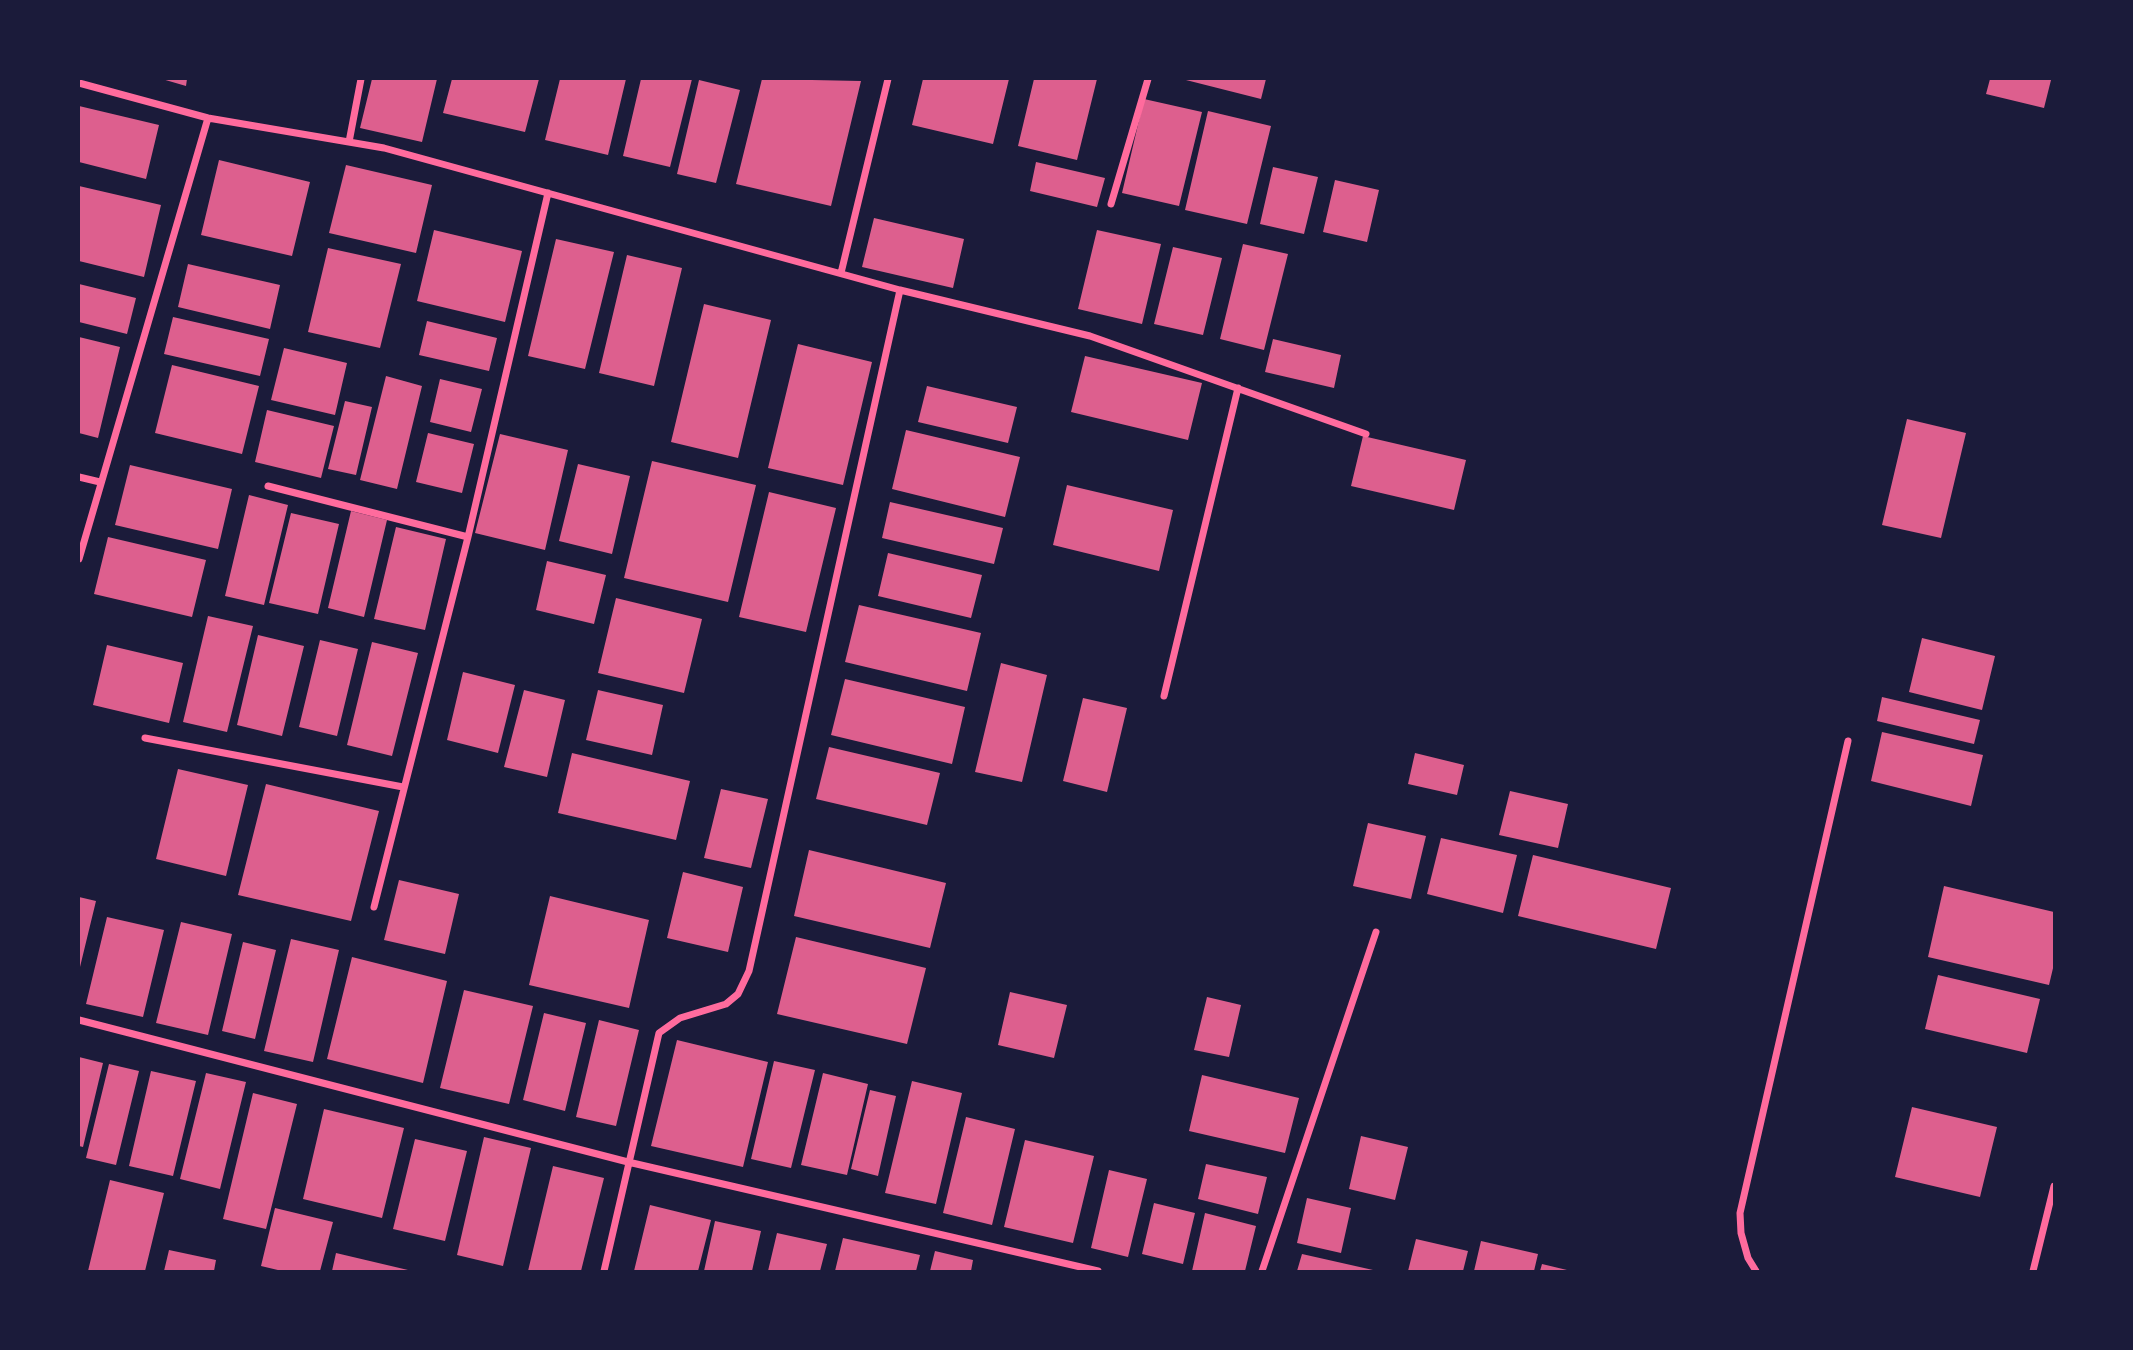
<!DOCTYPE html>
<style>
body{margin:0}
#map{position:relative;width:2133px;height:1350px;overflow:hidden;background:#1b1b3a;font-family:Barlow,sans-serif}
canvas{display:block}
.frame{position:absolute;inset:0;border:80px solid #1b1b3a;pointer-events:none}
</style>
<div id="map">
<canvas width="2133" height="1350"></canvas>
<div class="frame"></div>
</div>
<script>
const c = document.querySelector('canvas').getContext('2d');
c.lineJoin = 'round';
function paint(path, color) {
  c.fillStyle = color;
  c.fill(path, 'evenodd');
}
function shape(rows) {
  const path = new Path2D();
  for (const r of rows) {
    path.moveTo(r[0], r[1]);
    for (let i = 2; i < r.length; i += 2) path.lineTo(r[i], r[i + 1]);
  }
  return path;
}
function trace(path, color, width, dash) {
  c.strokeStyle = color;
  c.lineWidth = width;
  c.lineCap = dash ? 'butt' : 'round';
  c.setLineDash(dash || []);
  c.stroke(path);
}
const building = shape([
 [162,79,187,79,186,86],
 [372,79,437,79,422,142,360,128],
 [452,79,539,79,525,132,443,113],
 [560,79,626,79,608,155,545,140],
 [641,79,692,79,670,167,623,156],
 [762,79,861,81,831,206,736,184],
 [923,79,1009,79,993,144,912,125],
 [1034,79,1097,79,1077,160,1018,146],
 [1182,79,1266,79,1261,99],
 [1990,79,2046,79,2051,80,2044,108,1986,94],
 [699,80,740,90,716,183,677,174],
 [1144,99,1202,112,1179,206,1122,193],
 [79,106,159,125,146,179,79,162],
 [1208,111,1271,126,1247,224,1185,210],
 [219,160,310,182,292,256,201,235],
 [1036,162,1105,178,1097,207,1030,191],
 [346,165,432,185,416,253,329,233],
 [1273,167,1318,177,1304,234,1260,224],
 [1335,180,1379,190,1367,242,1323,232],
 [79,186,161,205,144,277,79,261],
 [874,218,964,239,953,288,862,267],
 [434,230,522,251,505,322,417,301],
 [1097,230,1161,244,1142,324,1078,309],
 [556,239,614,252,585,369,528,356],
 [1243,244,1288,254,1264,350,1220,339],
 [1173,247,1222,258,1203,335,1154,324],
 [328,248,401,264,380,348,308,332],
 [627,255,682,268,654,386,599,373],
 [188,264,280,285,270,329,178,307],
 [79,284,136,298,127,334,79,322],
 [704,304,771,320,738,458,671,442],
 [173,317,269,339,260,376,164,354],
 [427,321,497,338,489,371,419,355],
 [79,337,120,347,98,438,79,433],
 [1273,339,1341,355,1334,388,1265,372],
 [798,344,872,362,843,485,768,468],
 [284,348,347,363,335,415,271,400],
 [1085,356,1202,383,1188,440,1071,412],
 [172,365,259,386,242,454,155,433],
 [386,376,422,386,397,489,360,480],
 [440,379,482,389,471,432,430,422],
 [927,386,1017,407,1008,443,918,422],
 [345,401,372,407,356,475,328,469],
 [267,410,334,426,321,478,255,462],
 [1907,419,1966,433,1941,538,1882,525],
 [906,430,1020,457,1005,517,892,489],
 [428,433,474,444,462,493,416,482],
 [500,434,568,450,545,550,475,533],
 [1363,436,1466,460,1454,510,1351,486],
 [652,461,756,485,728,602,624,578],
 [578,464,630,476,612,554,559,541],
 [130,465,232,489,218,549,115,525],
 [1067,485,1173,510,1159,571,1053,545],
 [769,492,836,508,806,632,739,617],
 [249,495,288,505,264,605,225,596],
 [890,502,1003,528,994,564,882,538],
 [351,511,387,520,364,617,328,608],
 [291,513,339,524,318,614,269,603],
 [396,527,446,539,425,630,374,619],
 [108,537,206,560,192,617,94,594],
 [888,553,982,575,971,618,878,596],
 [547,561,606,575,594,624,536,610],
 [616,598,702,619,684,693,598,673],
 [859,605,981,633,967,691,845,662],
 [208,616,253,626,227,732,183,722],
 [258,635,304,646,282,736,237,725],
 [1922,638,1995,656,1982,710,1909,692],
 [320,640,358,649,337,736,299,727],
 [372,642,418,653,392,756,347,745],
 [107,645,183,663,169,723,93,705],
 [1001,663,1047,675,1022,782,975,772],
 [463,672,515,685,498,753,447,740],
 [845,679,965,707,952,764,831,735],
 [524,690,565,700,547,777,504,767],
 [598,690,663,705,652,755,586,740],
 [1882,697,1980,720,1974,744,1877,721],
 [1083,698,1127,708,1107,792,1063,781],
 [1882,732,1983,755,1971,806,1871,781],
 [829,747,940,773,927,825,816,799],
 [572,753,690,781,676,840,558,813],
 [1415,753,1464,765,1457,795,1408,784],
 [178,769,248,785,226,876,156,859],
 [266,784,379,811,351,921,238,895],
 [721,789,768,799,751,868,704,858],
 [1510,791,1568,804,1558,848,1499,835],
 [1368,823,1426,836,1411,899,1353,886],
 [1441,838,1517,855,1503,913,1427,894],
 [809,850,946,883,930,948,794,916],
 [1533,855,1671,888,1656,949,1518,916],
 [683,872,743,887,728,952,667,938],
 [399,880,459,894,445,954,384,940],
 [1944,886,2054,912,2054,964,2049,985,1928,957],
 [550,896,649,920,629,1008,529,985],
 [79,897,96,901,80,967,79,966],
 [107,917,164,930,143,1017,86,1004],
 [181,922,232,934,208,1035,156,1023],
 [796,937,926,968,907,1044,777,1014],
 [291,939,339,950,313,1062,264,1051],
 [243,942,276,950,255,1039,222,1031],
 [352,957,447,981,423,1083,327,1059],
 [1938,975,2040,999,2027,1053,1925,1029],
 [464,990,533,1006,509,1104,440,1088],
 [1010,992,1067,1005,1054,1058,998,1045],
 [1207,997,1241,1005,1229,1057,1194,1050],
 [544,1013,586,1023,565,1111,523,1100],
 [599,1020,639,1030,616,1126,576,1117],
 [677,1040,768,1062,743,1167,651,1146],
 [79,1057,103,1063,83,1147,79,1146],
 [774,1061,815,1070,791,1168,751,1159],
 [109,1064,139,1071,116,1165,86,1158],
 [151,1071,196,1081,173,1176,129,1166],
 [206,1073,246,1082,220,1189,180,1179],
 [823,1073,868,1084,847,1175,801,1165],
 [1202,1075,1299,1098,1285,1153,1189,1131],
 [912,1081,962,1093,936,1204,885,1193],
 [870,1090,896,1096,878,1176,851,1169],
 [253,1093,297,1104,266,1229,223,1219],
 [1912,1107,1997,1127,1980,1197,1895,1177],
 [324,1109,404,1128,382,1218,303,1199],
 [966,1117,1015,1129,992,1225,943,1213],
 [1361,1136,1408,1147,1395,1200,1349,1189],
 [484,1137,531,1148,503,1266,457,1255],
 [415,1139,467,1151,445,1241,393,1229],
 [1025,1140,1094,1156,1073,1243,1004,1227],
 [1206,1164,1267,1177,1258,1214,1198,1199],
 [553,1166,604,1178,581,1271,528,1271],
 [1109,1170,1147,1179,1128,1257,1091,1248],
 [110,1180,164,1193,145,1271,88,1271],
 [1307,1198,1351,1208,1341,1253,1297,1243],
 [1154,1203,1195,1213,1183,1264,1142,1254],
 [650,1205,711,1220,698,1271,634,1271],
 [275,1208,333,1222,320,1271,282,1271,261,1266],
 [1205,1213,1256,1226,1245,1271,1192,1271],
 [715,1221,761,1231,752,1271,704,1271],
 [777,1233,827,1244,820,1271,768,1271],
 [843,1238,920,1255,916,1271,835,1271],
 [1416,1239,1468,1251,1463,1271,1408,1271],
 [1481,1241,1538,1254,1534,1271,1474,1271],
 [169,1250,216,1260,214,1271,164,1271],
 [935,1251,973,1260,971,1271,930,1271],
 [336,1253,408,1270,407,1271,332,1271],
 [1302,1254,1373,1270,1373,1271,1297,1271],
 [1542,1264,1567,1270,1567,1271,1540,1271]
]);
const minor = shape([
 [79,83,208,118,384,148,900,290,1090,336,1366,434],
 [349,142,361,79],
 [1111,204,1148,79],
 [841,273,888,79],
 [79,477,100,482],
 [268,486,468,537],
 [79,559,208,118],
 [1164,696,1238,388],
 [145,738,403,787],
 [374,907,468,537,548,193],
 [79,1020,628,1162,1098,1271],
 [604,1271,659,1033,680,1018,726,1004,738,994,749,971,900,290],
 [1262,1271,1376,932],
 [1756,1271,1748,1258,1741,1233,1740,1213,1848,741],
 [2033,1271,2054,1186]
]);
paint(building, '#dd5f8e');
trace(minor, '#ff6b9d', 7);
</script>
